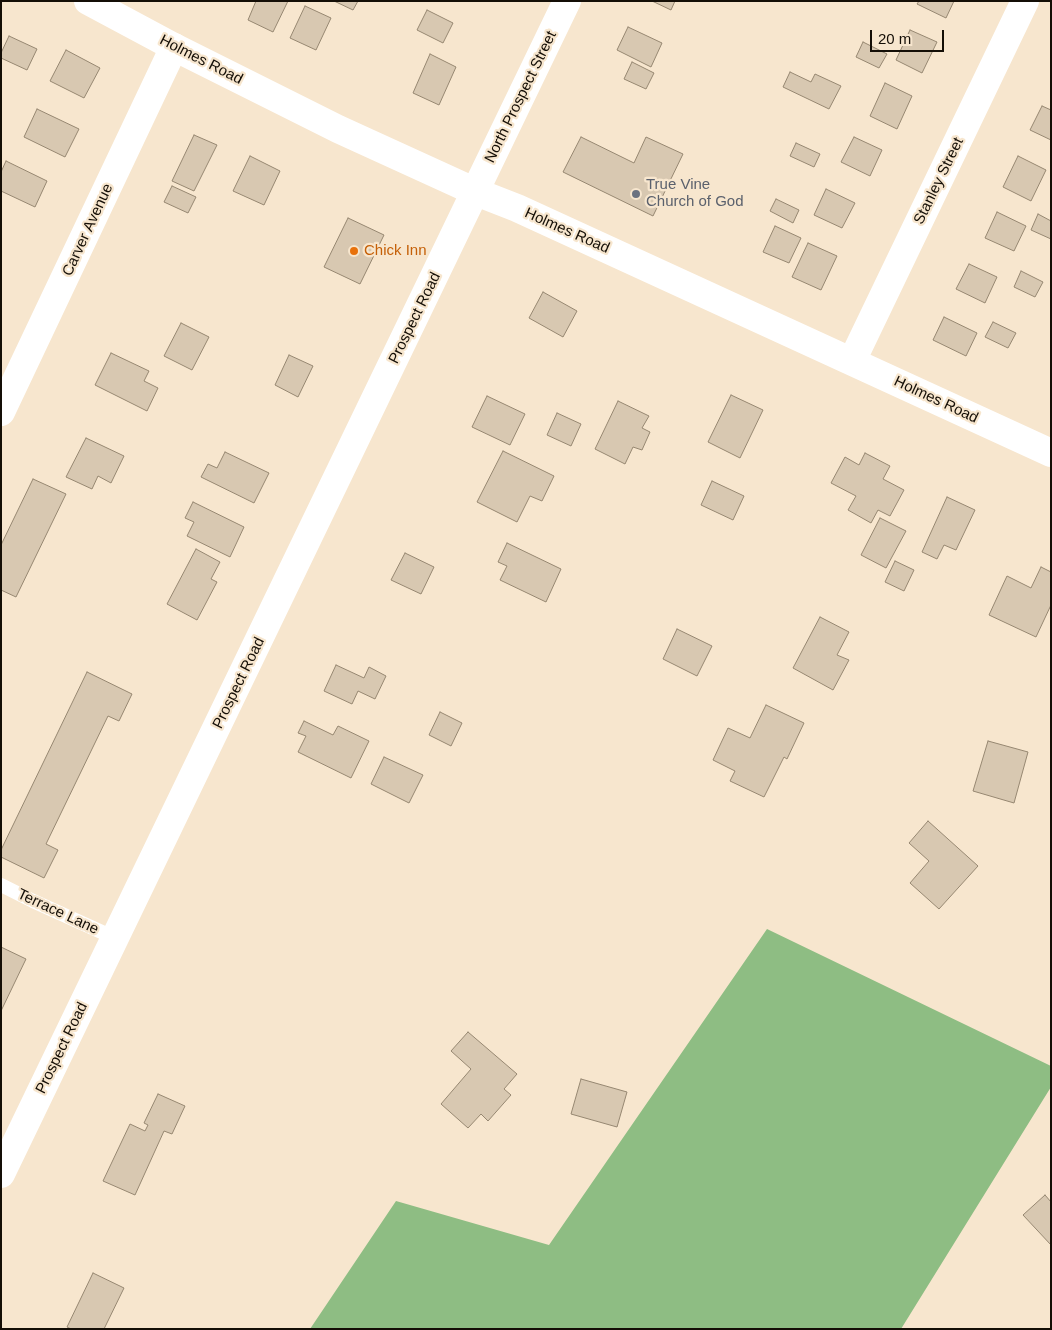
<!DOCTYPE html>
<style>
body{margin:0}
#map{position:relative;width:1052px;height:1330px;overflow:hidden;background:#f7e6ce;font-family:Arial,sans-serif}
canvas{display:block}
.frame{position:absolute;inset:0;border:2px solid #140e06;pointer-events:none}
.scale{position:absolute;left:870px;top:30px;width:74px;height:22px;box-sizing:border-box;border:2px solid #140e06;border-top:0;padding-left:6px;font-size:15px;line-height:18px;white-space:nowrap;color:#140e06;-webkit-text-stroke:4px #f7e6ce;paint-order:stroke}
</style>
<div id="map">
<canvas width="1052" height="1330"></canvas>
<div class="frame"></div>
<div class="scale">20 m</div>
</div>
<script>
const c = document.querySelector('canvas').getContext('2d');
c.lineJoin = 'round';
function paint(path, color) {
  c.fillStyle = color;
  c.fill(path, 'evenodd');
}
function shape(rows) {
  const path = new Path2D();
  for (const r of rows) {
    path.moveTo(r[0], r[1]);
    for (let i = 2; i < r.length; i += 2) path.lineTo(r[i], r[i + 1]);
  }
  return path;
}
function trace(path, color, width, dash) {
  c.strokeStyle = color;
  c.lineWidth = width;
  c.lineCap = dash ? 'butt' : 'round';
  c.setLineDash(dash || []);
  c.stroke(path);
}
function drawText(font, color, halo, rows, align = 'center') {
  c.font = font + ' Arial,sans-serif';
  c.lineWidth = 4.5;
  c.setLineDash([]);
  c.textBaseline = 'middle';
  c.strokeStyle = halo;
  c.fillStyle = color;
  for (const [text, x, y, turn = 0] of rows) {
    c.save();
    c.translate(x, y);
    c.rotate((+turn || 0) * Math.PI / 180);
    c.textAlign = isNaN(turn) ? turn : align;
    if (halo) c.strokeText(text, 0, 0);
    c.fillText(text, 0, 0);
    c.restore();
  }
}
const forest = shape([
 [767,929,1051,1066,1051,1087,901,1329,310,1329,396,1201,549,1245]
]);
const building = shape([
 [256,1,288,1,273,32,248,20,256,1],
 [334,1,358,1,353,10,334,1],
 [652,1,675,1,671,10,652,1],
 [919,1,954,1,946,18,917,4,919,1],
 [305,6,331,18,316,50,290,38,305,6],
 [427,10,453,23,443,43,417,30,427,10],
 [628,27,662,43,651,67,617,50,628,27],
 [910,30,937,42,922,73,896,60,910,30],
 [9,36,37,49,27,70,1,58,1,53,9,36],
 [863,42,887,54,879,68,856,57,863,42],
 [66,50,100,68,84,98,50,81,66,50],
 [430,54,456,67,439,105,413,93,430,54],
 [632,62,654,73,646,89,624,79,632,62],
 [790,72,811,82,815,74,841,86,829,109,783,87,790,72],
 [885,83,912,96,897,129,870,116,885,83],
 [1042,106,1051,110,1051,140,1030,130,1042,106],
 [37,109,79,129,65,157,24,137,37,109],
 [194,135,217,145,194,191,172,181,194,135],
 [581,137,634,163,646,137,683,154,653,216,563,172,581,137],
 [854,137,882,150,870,176,841,162,854,137],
 [796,143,820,154,814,167,790,156,796,143],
 [250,156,280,171,264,205,233,191,250,156],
 [1018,156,1046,170,1031,201,1003,187,1018,156],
 [6,161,47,181,35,207,1,191,1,172,6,161],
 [172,186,196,197,188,213,164,202,172,186],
 [826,189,855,203,842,228,814,215,826,189],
 [776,199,799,210,793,223,770,211,776,199],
 [997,212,1026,226,1014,251,985,238,997,212],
 [1038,214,1051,221,1051,239,1031,230,1038,214],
 [348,218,384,235,360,284,324,267,348,218],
 [775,226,801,238,789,263,763,252,775,226],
 [808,243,837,256,821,290,792,277,808,243],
 [969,264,997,277,985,303,956,289,969,264],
 [1021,271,1043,282,1035,297,1014,287,1021,271],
 [543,292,577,311,563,337,529,318,543,292],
 [944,317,977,333,966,356,933,340,944,317],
 [993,322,1016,333,1008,348,985,337,993,322],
 [181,323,209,337,192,370,164,356,181,323],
 [111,353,149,371,144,381,158,388,147,411,95,385,111,353],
 [289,355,313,366,298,397,275,385,289,355],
 [731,395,763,410,740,458,708,442,731,395],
 [487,396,525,414,510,445,472,427,487,396],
 [618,401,649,416,642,428,650,432,642,450,633,447,625,464,595,449,618,401],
 [557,413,581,424,571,446,547,435,557,413],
 [86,438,124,456,111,483,98,476,92,489,66,477,86,438],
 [503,451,554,476,542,501,530,496,517,522,477,502,503,451],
 [225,452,269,473,254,503,201,477,208,464,217,468,225,452],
 [865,453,890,466,883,479,904,490,890,516,878,510,871,523,848,510,856,496,831,483,845,457,859,465,865,453],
 [33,479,66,494,16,597,1,590,1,545,33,479],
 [712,481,744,496,733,520,701,505,712,481],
 [947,497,975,510,956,550,944,545,937,559,922,552,947,497],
 [193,502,244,527,230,557,187,536,194,522,185,518,193,502],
 [880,518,906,531,886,568,861,555,880,518],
 [507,543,561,569,546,602,500,580,507,566,498,562,507,543],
 [196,549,220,562,211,579,217,582,197,620,167,604,196,549],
 [405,553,434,567,421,594,391,580,405,553],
 [895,561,914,570,904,591,885,582,895,561],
 [1041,567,1051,572,1051,605,1036,637,989,615,1007,576,1031,588,1041,567],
 [820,617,849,632,837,655,849,660,833,690,793,668,820,617],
 [677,629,712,646,697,676,663,659,677,629],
 [336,665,364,678,369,667,386,676,375,699,358,691,352,704,324,691,336,665],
 [87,672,132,694,119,721,108,716,46,844,58,850,44,878,1,857,1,850,87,672],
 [766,705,804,723,787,759,784,757,764,797,730,781,735,771,713,760,728,728,750,738,766,705],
 [440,712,462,723,451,746,429,735,440,712],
 [304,721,333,735,338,726,369,741,351,778,298,752,306,736,298,733,304,721],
 [988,741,1028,752,1014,803,973,791,988,741],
 [384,757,423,775,409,803,371,784,384,757],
 [928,821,978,866,939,909,910,883,929,861,909,843,928,821],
 [1,947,26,959,1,1011,1,947],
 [468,1032,517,1074,504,1089,511,1095,488,1121,481,1114,468,1128,441,1104,471,1069,451,1051,468,1032],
 [581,1079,627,1092,617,1127,571,1114,581,1079],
 [158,1094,185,1106,172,1134,164,1131,135,1195,103,1181,130,1124,145,1131,148,1125,144,1123,158,1094],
 [1045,1195,1051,1202,1051,1245,1023,1215,1045,1195],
 [93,1273,124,1288,104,1329,71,1329,67,1327,93,1273]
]);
const lane = shape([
 [1,885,33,901,115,938]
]);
const street = shape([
 [476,192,517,208,1051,453],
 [852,361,1025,1],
 [1,412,174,47]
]);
const secondary = shape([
 [88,1,174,47,338,129,476,192],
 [1,1174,567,1]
]);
const markers = [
 [636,194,5,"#6b7280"],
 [354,251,5,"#e8710a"]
];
const streetNames = [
 ["Holmes Road",201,60,27],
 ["North Prospect Street",521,97,-64],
 ["Stanley Street",939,181,-64],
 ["Carver Avenue",88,230,-65],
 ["Holmes Road",567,231,24],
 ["Prospect Road",415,318,-64],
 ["Holmes Road",936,400,25],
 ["Prospect Road",239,683,-64],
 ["Terrace Lane",58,912,25],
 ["Prospect Road",62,1048,-64]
];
const worshipNames = [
 ["True Vine",646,185],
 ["Church of God",646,202]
];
const foodNames = [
 ["Chick Inn",364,251]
];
paint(forest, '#8ebd83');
paint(building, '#d8c8b1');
trace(building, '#968771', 1);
trace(lane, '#fff', 14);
trace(street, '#fff', 28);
trace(secondary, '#fff', 28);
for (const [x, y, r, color] of markers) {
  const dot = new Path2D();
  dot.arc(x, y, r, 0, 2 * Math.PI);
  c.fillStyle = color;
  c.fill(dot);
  trace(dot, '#f7e6ce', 2);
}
drawText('15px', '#140e06', '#f7e6ce', streetNames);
drawText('15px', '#5b616d', '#f7e6ce', worshipNames, 'left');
drawText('15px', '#c56008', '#f7e6ce', foodNames, 'left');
</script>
